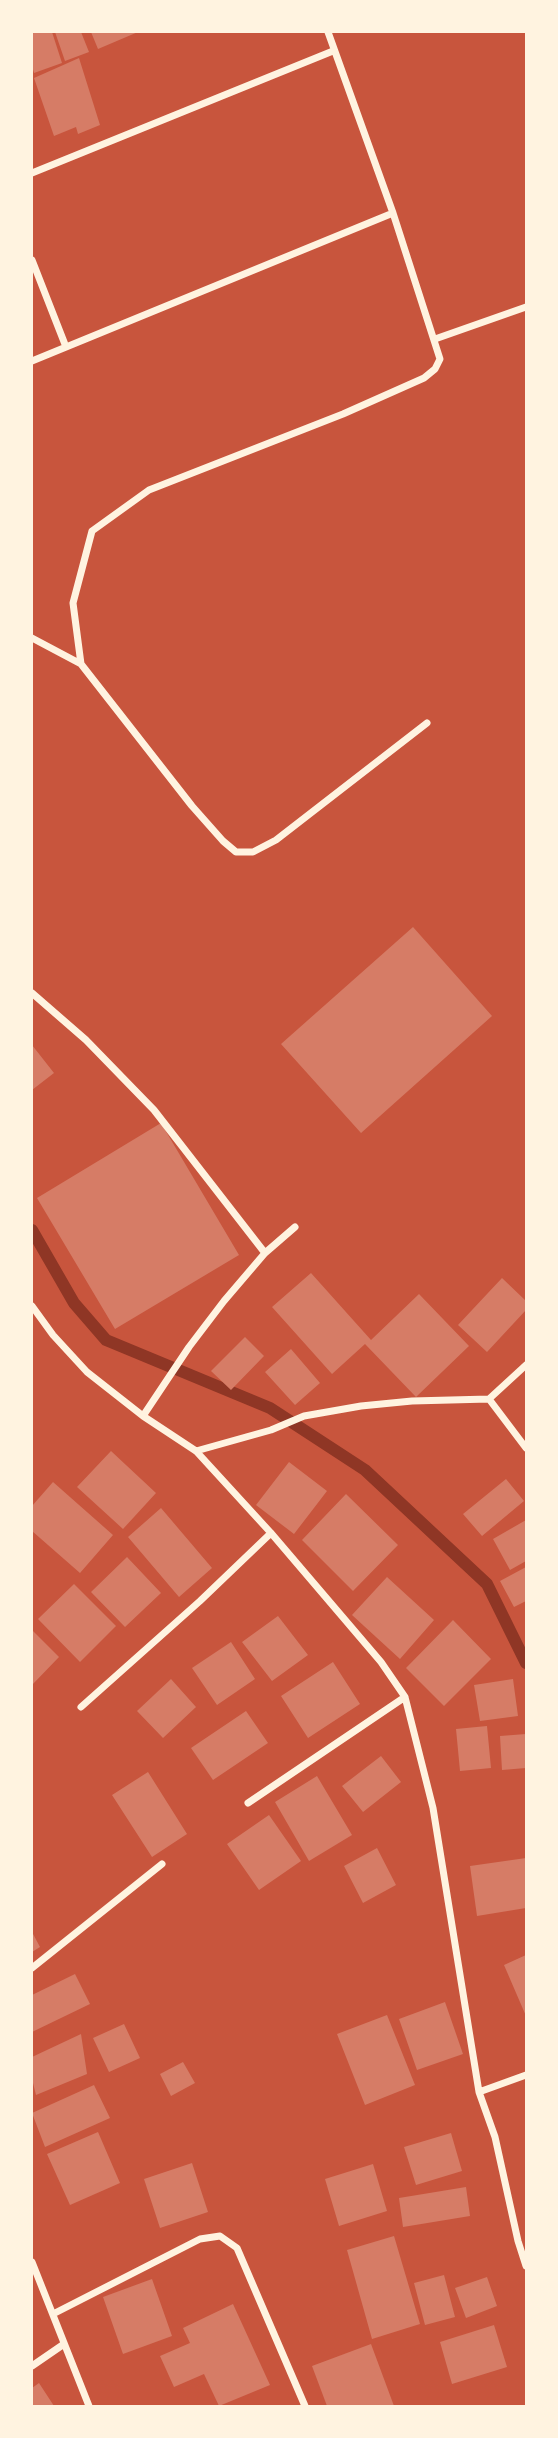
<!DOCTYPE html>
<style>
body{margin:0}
#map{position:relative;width:558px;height:2438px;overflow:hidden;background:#c8553d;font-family:"Noto Sans",sans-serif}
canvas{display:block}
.frame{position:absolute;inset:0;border:33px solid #fff3e0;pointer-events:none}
</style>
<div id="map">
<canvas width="558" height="2438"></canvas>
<div class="frame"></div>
</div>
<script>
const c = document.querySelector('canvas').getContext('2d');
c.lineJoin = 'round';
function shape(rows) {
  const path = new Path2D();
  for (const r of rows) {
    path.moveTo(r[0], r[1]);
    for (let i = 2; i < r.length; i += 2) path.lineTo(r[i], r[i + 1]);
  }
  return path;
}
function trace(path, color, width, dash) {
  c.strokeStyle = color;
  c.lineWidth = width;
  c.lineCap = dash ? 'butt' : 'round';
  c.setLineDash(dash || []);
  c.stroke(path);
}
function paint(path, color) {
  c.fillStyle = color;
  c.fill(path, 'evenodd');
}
const stream = shape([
 [32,1230,74,1303,106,1340,270,1408,365,1470,487,1584,526,1663]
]);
const building = shape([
 [32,32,52,32,62,63,34,73,32,66],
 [55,32,81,32,89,52,65,61],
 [91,32,138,32,98,49],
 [79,58,100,125,78,134,76,127,54,136,34,78],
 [413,927,492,1016,361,1133,281,1044],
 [32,1045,54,1073,32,1090],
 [161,1123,239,1255,115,1329,37,1198],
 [311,1273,371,1340,419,1294,469,1346,416,1397,365,1344,332,1374,272,1307],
 [502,1278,526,1301,526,1310,487,1352,458,1325],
 [245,1337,264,1356,231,1390,211,1371],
 [291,1349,320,1383,295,1405,265,1372],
 [111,1451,156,1493,123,1529,77,1487],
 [289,1462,327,1491,294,1534,256,1505],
 [506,1479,524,1501,482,1536,463,1514],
 [53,1482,113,1535,80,1573,32,1531,32,1506],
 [346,1494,398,1545,353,1591,302,1540],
 [161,1508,212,1568,179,1597,128,1537],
 [526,1520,526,1561,510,1570,493,1539],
 [127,1557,161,1593,125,1627,91,1592],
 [526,1567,526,1601,514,1607,500,1581],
 [387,1577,434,1620,400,1659,352,1615],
 [74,1584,116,1626,80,1662,38,1619],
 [278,1616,308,1655,272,1681,242,1642],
 [453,1620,491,1659,444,1706,406,1668],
 [32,1630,59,1657,32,1685],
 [231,1642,255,1679,217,1705,192,1668],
 [333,1662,360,1704,308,1738,281,1696],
 [171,1679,196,1707,163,1738,137,1711],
 [513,1679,518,1716,480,1721,474,1685],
 [246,1711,268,1743,213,1780,191,1748],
 [487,1726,491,1768,460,1771,456,1729],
 [526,1734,526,1768,502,1770,500,1736],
 [381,1756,401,1782,363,1812,342,1786],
 [148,1772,187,1834,152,1857,112,1795],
 [317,1776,352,1835,309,1861,275,1802],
 [269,1815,301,1861,259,1890,227,1844],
 [377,1848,396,1885,363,1903,344,1866],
 [526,1858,526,1908,477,1916,470,1866],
 [32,1932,40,1947,32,1952],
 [526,1955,526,2016,504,1965],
 [75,1974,90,2004,32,2032,32,1995],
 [445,2002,463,2054,417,2070,399,2019],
 [387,2015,415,2085,365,2105,337,2034],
 [124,2024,140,2058,109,2072,93,2038],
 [81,2034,87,2074,36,2095,32,2079,32,2057],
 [183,2062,195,2083,171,2096,160,2074],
 [94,2085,110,2118,45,2147,32,2113],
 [98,2132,120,2183,70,2205,47,2154],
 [451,2133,462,2171,416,2185,404,2147],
 [192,2163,208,2212,160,2228,144,2179],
 [373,2164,387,2211,339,2226,325,2179],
 [466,2187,470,2216,403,2227,399,2198],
 [394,2236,420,2324,372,2339,347,2250],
 [444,2275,455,2317,425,2325,414,2283],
 [487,2277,497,2306,466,2318,455,2288],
 [152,2279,172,2336,123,2354,103,2297],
 [233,2304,270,2385,219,2406,204,2374,174,2387,160,2356,190,2343,183,2328],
 [494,2325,507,2367,452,2384,440,2342],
 [371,2344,394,2406,327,2406,312,2366],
 [39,2383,54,2406,32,2406,32,2388]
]);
const minor = shape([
 [328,32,393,213,440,359,435,369,424,378,343,414,149,490,92,531,73,603,81,664,192,806,223,841,236,852,253,852,276,840,427,723],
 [32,173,333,51],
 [32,260,66,347],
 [435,339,526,307],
 [32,361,393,213],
 [32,638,81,664],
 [32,993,86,1040,154,1110,265,1253],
 [32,1306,53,1335,87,1372,143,1416,196,1451,271,1533,381,1662,405,1697,433,1808,479,2092,495,2137,518,2241,526,2266],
 [489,1399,526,1448],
 [143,1416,189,1347,224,1301,265,1253,295,1227],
 [196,1451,271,1430,304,1416,361,1406,412,1401,489,1399,526,1365],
 [81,1707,200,1601,271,1533],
 [248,1803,405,1697],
 [32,1968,162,1864],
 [479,2092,526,2075],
 [32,2262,89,2406],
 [53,2314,200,2239,220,2236,237,2248,305,2406],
 [32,2366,64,2344]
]);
trace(stream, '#8f3625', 12);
paint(building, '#d67c66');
trace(minor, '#fff3e0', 7);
</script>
